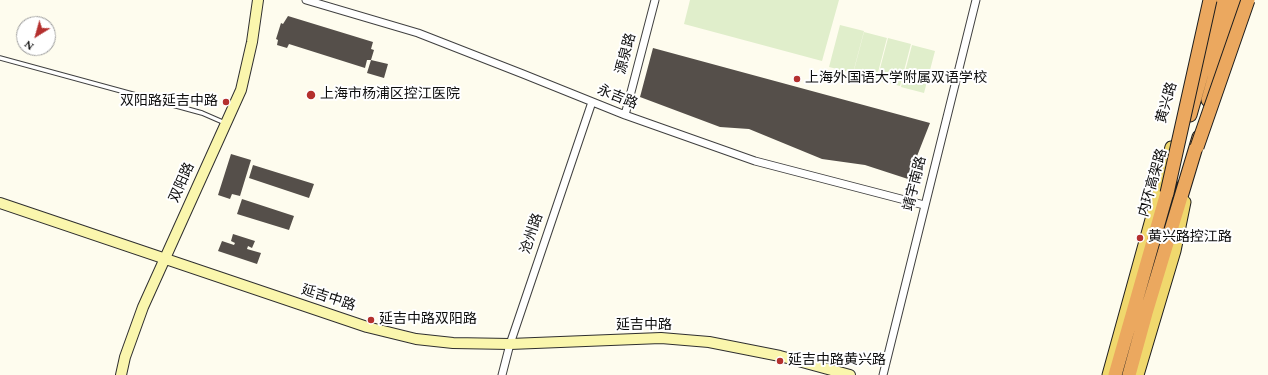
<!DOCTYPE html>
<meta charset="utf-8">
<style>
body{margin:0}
#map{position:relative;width:1268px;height:375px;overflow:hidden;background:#fefcee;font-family:Spectral,serif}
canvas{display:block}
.north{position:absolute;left:16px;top:16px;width:40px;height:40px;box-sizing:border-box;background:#fff;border:1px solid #9e9e9e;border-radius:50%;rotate:217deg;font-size:11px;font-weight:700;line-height:16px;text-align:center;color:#0d0d0d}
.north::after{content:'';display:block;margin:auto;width:14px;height:18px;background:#b4302e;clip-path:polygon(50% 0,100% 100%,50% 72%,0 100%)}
</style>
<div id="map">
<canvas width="1268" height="375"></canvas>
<div class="north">N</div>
</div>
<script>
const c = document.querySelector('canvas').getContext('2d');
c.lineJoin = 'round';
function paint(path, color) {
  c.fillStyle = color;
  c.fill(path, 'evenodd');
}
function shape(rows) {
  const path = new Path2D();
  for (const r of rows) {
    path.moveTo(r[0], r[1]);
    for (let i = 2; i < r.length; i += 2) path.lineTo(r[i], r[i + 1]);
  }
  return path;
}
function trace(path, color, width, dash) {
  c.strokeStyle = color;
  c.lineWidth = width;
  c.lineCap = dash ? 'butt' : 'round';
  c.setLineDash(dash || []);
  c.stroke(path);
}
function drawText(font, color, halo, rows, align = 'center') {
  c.font = font + ' Spectral,"Noto Sans SC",serif';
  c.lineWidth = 4;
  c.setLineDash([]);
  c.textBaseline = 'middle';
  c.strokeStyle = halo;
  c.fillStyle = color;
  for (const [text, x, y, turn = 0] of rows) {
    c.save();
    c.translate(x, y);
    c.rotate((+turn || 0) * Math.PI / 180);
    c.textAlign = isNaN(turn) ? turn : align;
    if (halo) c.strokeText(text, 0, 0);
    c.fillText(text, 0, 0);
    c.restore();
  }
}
const pitch = shape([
 [690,0,839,0,822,61,684,24],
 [840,25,864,31,853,73,829,67],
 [864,32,887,38,876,80,853,74],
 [888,38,911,44,900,86,877,80],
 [912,45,935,51,924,93,901,87]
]);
const building = shape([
 [288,16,373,42,371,49,374,50,371,60,367,60,365,68,289,44,287,48,277,45,278,40,276,39,281,23,283,24],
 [653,48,930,123,908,179,865,165,822,159,749,129,720,127,640,97],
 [371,60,388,64,384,78,367,73],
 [231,154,251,160,240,196,232,194,230,199,218,195],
 [253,165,314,184,309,198,249,178],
 [242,199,294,216,289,230,237,214],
 [233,234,255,241,252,248,248,246,247,249,261,253,257,264,218,251,222,241,234,245,235,243,231,241]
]);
const lane = shape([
 [0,58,202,113,225,123]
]);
const street = shape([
 [306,0,418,33,523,74,625,115,755,161,924,205],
 [625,115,655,0],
 [502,375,510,344,592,102],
 [883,375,976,0]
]);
const secondary = shape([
 [0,203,367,327,416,339,453,343,510,344,661,338,709,342,780,356,850,375],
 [121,375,125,357,143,307,241,90,252,42,258,0]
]);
const primary = shape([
 [1108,375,1171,147],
 [1138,375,1175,251,1185,202]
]);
const highway = shape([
 [1208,100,1236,0],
 [1190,115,1223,0],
 [1115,375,1170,182],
 [1129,375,1146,313,1199,137]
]);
const highwayBridge = shape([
 [1197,147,1248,0],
 [1167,193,1210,0]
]);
const markers = [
 [797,79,4,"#b4302e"],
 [311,95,5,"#b4302e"],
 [226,102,4,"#b4302e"],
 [1140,238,4,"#b4302e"],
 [371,320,4,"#b4302e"],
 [780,361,4,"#b4302e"]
];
const streetNames = [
 ["源泉路",627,54,-75],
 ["永吉路",617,98,22],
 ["黄兴路",1168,103,-74],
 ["双阳路",183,183,-66],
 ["内环高架路",1154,183,-74],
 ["靖宇南路",916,184,-76],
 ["沧州路",533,234,-71],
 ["延吉中路",328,299,18],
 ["延吉中路",644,326]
];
const poiNames = [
 ["上海外国语大学附属双语学校",805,79],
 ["上海市杨浦区控江医院",320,95],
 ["双阳路延吉中路",218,102,"right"],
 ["黄兴路控江路",1148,238],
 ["延吉中路双阳路",379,320],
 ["延吉中路黄兴路",788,361]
];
paint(pitch, '#e0eecb');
paint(building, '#554f4a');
trace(lane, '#404040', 5.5);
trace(street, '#404040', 9);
trace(secondary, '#2f2f2f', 12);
trace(primary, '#1e1e1e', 13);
trace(highway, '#1e1e1e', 15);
trace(lane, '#fff', 3.5);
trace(street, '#fff', 7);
trace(secondary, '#faf6ad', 10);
trace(primary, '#f0d86d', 11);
trace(highway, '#eba85f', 13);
trace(highwayBridge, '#1e1e1e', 15, []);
trace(highwayBridge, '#eba85f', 13);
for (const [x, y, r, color] of markers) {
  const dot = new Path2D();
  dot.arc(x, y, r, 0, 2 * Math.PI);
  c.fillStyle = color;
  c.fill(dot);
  trace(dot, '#fff', 1.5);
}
drawText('14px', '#0d0d0d', '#fff', streetNames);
drawText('14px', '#0d0d0d', '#fff', poiNames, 'left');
</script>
